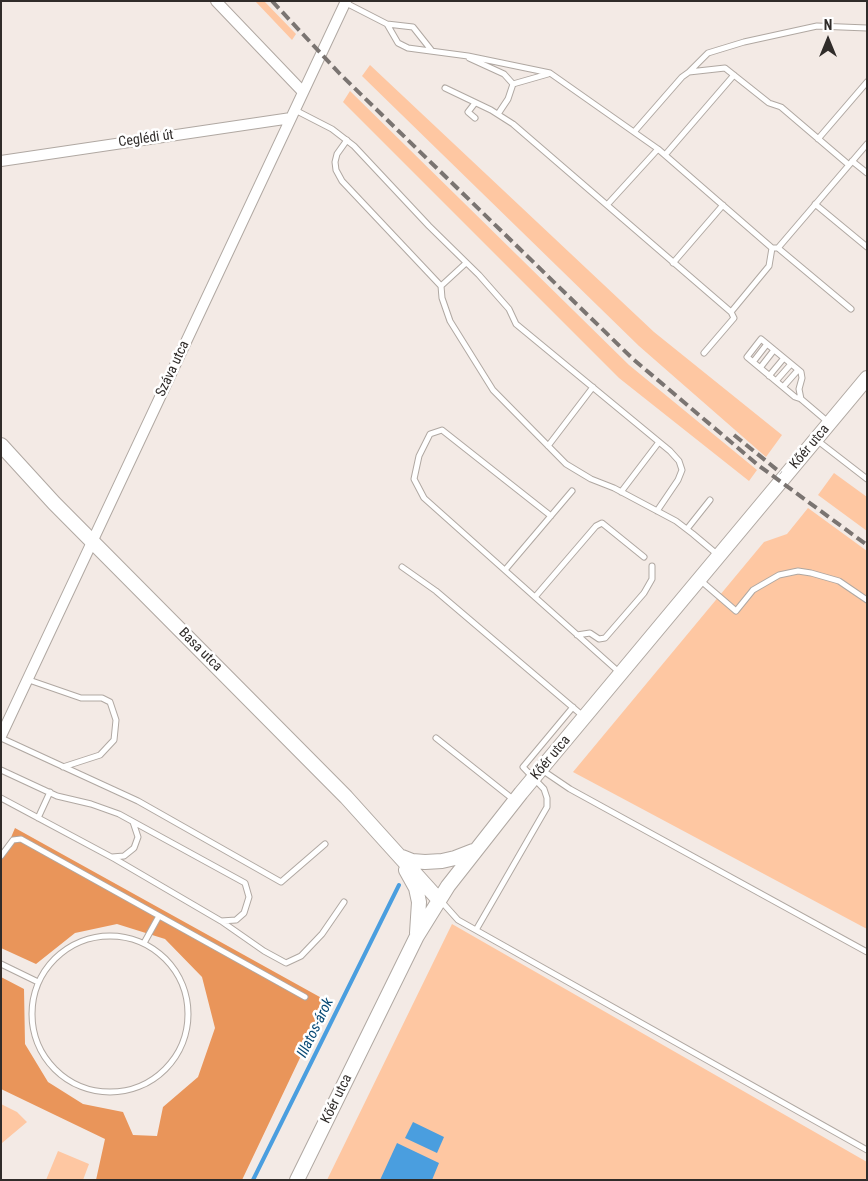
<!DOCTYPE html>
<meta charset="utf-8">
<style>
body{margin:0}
#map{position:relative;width:868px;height:1181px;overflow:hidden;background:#f3eae5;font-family:"Roboto Condensed",sans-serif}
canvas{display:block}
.frame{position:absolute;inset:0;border:2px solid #302c2a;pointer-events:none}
.north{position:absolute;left:803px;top:15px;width:50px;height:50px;-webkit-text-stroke:4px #fff;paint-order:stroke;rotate:0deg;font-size:14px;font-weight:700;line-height:20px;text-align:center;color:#302c2a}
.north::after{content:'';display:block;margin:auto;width:18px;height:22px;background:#302c2a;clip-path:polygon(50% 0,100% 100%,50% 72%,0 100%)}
</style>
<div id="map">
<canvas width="868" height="1181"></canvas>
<div class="frame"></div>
<div class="north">N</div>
</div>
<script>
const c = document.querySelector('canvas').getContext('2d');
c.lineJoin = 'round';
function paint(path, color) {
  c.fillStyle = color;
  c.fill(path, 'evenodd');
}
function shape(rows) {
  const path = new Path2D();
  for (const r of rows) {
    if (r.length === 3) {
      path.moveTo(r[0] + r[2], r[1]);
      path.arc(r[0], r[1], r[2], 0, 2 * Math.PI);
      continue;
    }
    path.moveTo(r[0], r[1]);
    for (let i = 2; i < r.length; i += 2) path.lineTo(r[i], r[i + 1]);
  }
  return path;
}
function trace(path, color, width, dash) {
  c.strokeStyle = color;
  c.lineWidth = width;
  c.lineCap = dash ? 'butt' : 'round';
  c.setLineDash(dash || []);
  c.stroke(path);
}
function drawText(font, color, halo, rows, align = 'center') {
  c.font = font + ' "Roboto Condensed",sans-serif';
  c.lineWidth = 5;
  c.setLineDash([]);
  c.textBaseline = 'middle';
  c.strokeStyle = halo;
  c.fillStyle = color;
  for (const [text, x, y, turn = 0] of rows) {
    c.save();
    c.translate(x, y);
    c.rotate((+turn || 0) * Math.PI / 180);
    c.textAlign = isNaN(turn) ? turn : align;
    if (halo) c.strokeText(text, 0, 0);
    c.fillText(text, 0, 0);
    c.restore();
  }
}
const green = shape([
 [255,1,264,1,296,34,292,40],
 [370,65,654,332,782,435,766,457,639,346,362,76],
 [350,91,629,365,757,470,749,481,619,378,343,102],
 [834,473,867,497,867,531,818,495],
 [808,508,867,551,867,929,573,772,764,542,787,534],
 [452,924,867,1162,867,1180,327,1180],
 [1,1104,17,1112,27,1122,2,1143],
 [58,1151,89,1164,83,1180,46,1180]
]);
const forest = shape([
 [15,828,327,1001,242,1180,96,1180,105,1139,1,1089,1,977,24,989,25,1044,48,1082,83,1104,123,1112,133,1135,157,1136,163,1107,198,1077,215,1028,202,977,165,939,117,924,75,933,36,964,1,948,1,861]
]);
const water = shape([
 [413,1122,444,1137,437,1153,405,1138],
 [397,1143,439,1163,432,1180,380,1180]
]);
const stream = shape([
 [253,1180,399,885]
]);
const lane = shape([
 [346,3,387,24,398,43,408,48,468,56,550,73,658,149,772,248,778,248,867,144],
 [387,24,413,27,432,51],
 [469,58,504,74,513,84,508,99,498,114],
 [689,72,708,53,744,42,817,26,867,28],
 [513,84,548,74],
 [445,88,491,110,513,124,731,312,734,318,704,353],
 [475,103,468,112,475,118],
 [295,110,332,129,354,146,429,226,479,275,509,309,516,324,670,451,679,461,682,470,678,480,657,511],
 [634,132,682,77,689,72,725,68,769,103,781,107,849,165],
 [818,139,867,82],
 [347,140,337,154,335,162,336,170,342,181,441,286,442,298,450,321,493,390,566,464,591,479,614,488,676,521,693,534,718,555],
 [665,155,734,75],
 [852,161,867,173],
 [815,204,867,247],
 [607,205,658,149],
 [778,248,851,309],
 [673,263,723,205],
 [441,286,466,263],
 [731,312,769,266,772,248],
 [753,362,767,344],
 [760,368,774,350],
 [769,376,784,358],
 [776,381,791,364],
 [783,387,798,370],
 [801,399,799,389,802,378,801,372,761,339,747,357,795,397,801,399,828,422],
 [818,441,867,479],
 [548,446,593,387],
 [621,492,659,442],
 [551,516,442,430,430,434,419,456,414,479,424,498,620,673],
 [687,529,710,500],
 [402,567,436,591,583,716],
 [505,570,572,491],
 [700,580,736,611,753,590,779,575,798,571,811,573,839,581,867,600],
 [535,597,596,526,602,523,644,557],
 [577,635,590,633,599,639,605,638,644,593,652,579,652,566],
 [29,680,81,698,102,698,110,702,116,720,114,740,100,755,63,767],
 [1,738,138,801,281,882,325,844],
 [436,738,514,800],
 [1,770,57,796,91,804,119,814,245,883,249,897,244,913,236,920,221,921,115,859,1,798],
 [542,770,570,789,867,952],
 [38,818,50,792],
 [1,856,13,840,21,839,305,997],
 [112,857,124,856,134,848,138,837,133,822],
 [441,901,458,920,867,1150],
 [221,921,264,951,286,963,301,956,322,934,344,902],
 [476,930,547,807,547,798,544,789,523,767,573,707],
 [110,1014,78],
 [144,943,159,916],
 [1,964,38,982]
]);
const street = shape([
 [216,1,303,92],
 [1,161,291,118],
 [1,736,346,1]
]);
const secondary = shape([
 [1,445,54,503,346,797,439,900],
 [402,857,412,861,425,862,442,861,455,858,473,851],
 [406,870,416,888,419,902,417,933],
 [297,1180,417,936,448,886,521,793,867,378]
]);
const rail = shape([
 [272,1,340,74,633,359,758,465,867,545],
 [734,435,781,473]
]);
const streetNames = [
 ["Ceglédi út",146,139,-8],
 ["Száva utca",173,369,-65],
 ["Kőér utca",810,447,-50],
 ["Basa utca",200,650,45],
 ["Kőér utca",551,758,-50],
 ["Kőér utca",337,1099,-64]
];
const waterNames = [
 ["Illatos-árok",316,1028,-64]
];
paint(green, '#fec7a2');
paint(forest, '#e9955a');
paint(water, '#4a9edf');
trace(stream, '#4a9edf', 4);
trace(lane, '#b0a8a2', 7);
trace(street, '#b0a8a2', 12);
trace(secondary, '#b0a8a2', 16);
trace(lane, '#fff', 5);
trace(street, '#fff', 10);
trace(secondary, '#fff', 14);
trace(rail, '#7a7471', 4, [10, 5]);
drawText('14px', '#302c2a', '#fff', streetNames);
drawText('italic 15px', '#094a75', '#fff', waterNames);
</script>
